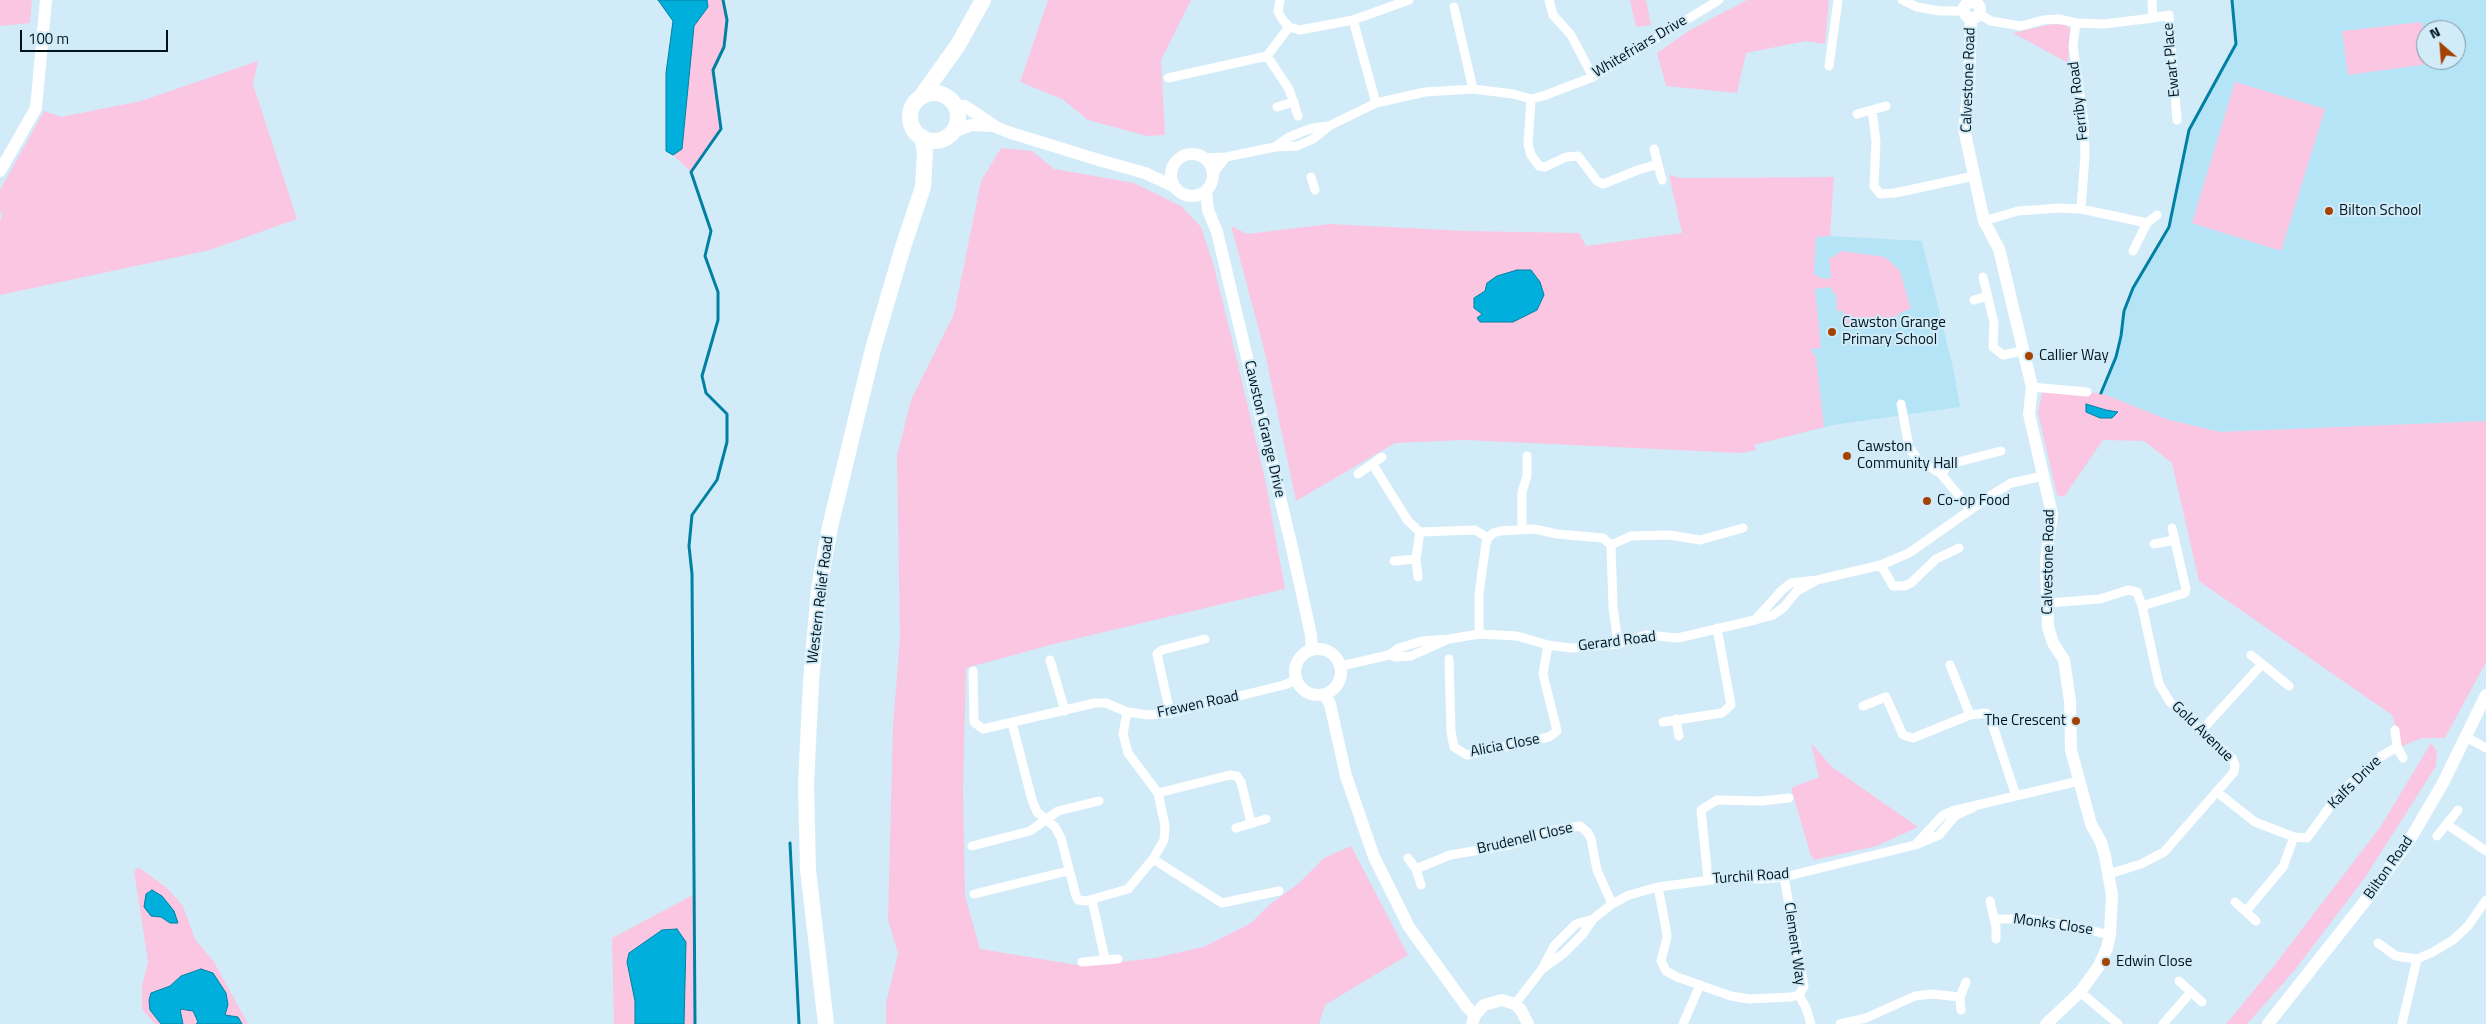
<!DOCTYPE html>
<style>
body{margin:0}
#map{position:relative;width:2486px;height:1024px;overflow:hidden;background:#d1ecf8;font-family:"Titillium Web",sans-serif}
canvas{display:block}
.north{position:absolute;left:2416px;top:20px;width:50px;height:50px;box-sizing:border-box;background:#d1ecf8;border:1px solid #7d95a0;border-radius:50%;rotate:333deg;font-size:14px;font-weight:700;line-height:20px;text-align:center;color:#00131b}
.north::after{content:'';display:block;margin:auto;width:18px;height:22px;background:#a44202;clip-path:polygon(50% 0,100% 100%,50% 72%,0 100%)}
.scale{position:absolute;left:20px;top:30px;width:148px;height:22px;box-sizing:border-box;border:2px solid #00131b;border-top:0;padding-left:6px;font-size:15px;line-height:18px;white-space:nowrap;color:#00131b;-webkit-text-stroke:4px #d1ecf8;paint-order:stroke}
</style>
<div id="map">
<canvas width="2486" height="1024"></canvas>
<div class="north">N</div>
<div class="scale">100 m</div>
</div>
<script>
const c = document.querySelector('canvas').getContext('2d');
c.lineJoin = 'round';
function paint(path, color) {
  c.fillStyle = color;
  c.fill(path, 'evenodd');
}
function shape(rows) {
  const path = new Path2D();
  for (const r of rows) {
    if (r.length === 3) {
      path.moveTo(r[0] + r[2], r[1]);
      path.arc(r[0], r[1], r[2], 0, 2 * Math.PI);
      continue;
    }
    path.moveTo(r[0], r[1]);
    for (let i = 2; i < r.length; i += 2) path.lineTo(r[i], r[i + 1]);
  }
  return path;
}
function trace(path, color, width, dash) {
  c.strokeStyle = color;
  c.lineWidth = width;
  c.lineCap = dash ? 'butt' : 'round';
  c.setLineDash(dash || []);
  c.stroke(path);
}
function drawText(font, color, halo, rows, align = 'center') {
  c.font = font + ' "Titillium Web",sans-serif';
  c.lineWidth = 4;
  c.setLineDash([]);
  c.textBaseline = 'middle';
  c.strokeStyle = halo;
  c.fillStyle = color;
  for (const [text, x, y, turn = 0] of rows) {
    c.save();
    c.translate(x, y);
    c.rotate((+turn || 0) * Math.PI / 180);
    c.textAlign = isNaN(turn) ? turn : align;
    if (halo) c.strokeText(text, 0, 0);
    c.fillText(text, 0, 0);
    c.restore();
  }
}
const built = shape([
 [2232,0,2486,0,2486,421,2220,432,2166,419,2101,393,2121,336,2124,311,2133,288,2169,227,2189,130,2236,44],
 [2426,30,2456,30,2456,60,2426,60],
 [1830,236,1922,241,1954,372,1960,407,1833,425,1754,445,1816,237]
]);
const green = shape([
 [0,0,32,0,30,23,0,26],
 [707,0,723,0,727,20,724,47,713,70,721,129,691,172,673,155,682,149,694,26,708,7],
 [1048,0,1191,0,1161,60,1165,135,1147,136,1088,120,1062,99,1020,82],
 [1630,0,1646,0,1651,25,1636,27],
 [1747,0,1829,0,1825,44,1806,41,1746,53,1737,93,1666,86,1657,53,1690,30],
 [2422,22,2428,64,2348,75,2342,31],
 [2052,24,2066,25,2070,29,2068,63,2013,33],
 [258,61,253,84,297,219,210,250,0,295,0,222,3,211,0,214,0,190,44,111,61,117,141,101],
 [2235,82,2325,109,2281,251,2192,223],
 [1001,148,1032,151,1054,169,1134,183,1181,206,1201,227,1213,263,1236,356,1266,484,1285,589,1054,644,966,668,963,791,965,896,980,949,1083,966,1155,958,1203,947,1251,923,1269,905,1298,884,1324,858,1351,846,1408,955,1325,1005,1319,1024,886,1024,886,1003,898,954,888,920,893,726,900,638,897,456,911,400,954,314,981,181],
 [1669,175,1681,178,1834,177,1830,236,1816,237,1814,274,1823,279,1831,278,1829,259,1842,251,1885,257,1900,271,1911,309,1902,312,1890,320,1862,323,1862,327,1844,329,1843,311,1837,311,1836,293,1832,293,1832,287,1815,289,1821,348,1810,349,1816,357,1824,427,1754,445,1756,450,1742,453,1465,440,1395,443,1296,501,1264,349,1231,226,1247,234,1330,224,1466,231,1579,233,1586,246,1682,233],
 [2039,391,2101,393,2166,419,2220,432,2486,421,2486,662,2445,738,2422,738,2402,746,2392,715,2199,581,2172,463,2144,441,2103,440,2064,497,2057,495,2038,413,2042,393],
 [1811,743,1832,767,1918,827,1877,846,1814,860,1810,853,1791,788,1819,777],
 [2431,743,2437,751,2436,766,2366,876,2294,971,2247,1024,2226,1024,2270,971,2381,826],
 [138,867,167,888,183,906,195,939,214,962,248,1024,242,1024,238,1017,225,1015,228,1005,182,976,170,986,151,993,150,1010,161,1024,155,1024,142,1009,142,987,148,961,134,872],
 [162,896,174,911,178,923,170,923,161,917],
 [695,894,695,1024,684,1024,686,942,677,929,662,930,627,962,635,1001,635,1024,614,1024,612,938],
 [180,1009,193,1010,198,1022,196,1024,183,1024]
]);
const water = shape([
 [658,0,707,0,708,7,694,26,682,149,673,155,666,151,666,73,673,21,658,0],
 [1517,270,1531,270,1540,282,1544,295,1537,310,1513,322,1480,322,1477,318,1482,314,1474,308,1474,298,1485,291,1487,283,1497,276,1517,270],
 [2086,404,2106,410,2118,412,2112,418,2100,418,2086,412,2086,404],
 [152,890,162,896,174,911,178,923,170,923,161,917,151,916,144,907,146,894,152,890],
 [677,929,686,942,684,1024,635,1024,635,1001,627,962,629,953,662,930,677,929],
 [201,969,213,973,226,993,228,1005,225,1015,238,1017,242,1024,196,1024,198,1022,193,1011,180,1009,183,1024,161,1024,150,1010,149,1000,151,993,170,986,181,976,201,969]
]);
const stream = shape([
 [2101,393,2116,357,2121,336,2124,311,2133,288,2169,227,2189,130,2236,44,2232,0],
 [790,843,799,1024],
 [695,1024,692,574,689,546,692,515,717,480,727,442,727,414,706,393,702,376,718,320,718,292,705,256,711,231,691,172,721,129,713,70,724,47,727,20,723,0]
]);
const street = shape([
 [1280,0,1278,11,1282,19,1289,27,1300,30,1353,20,1409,0],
 [1549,0,1553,15,1571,35,1593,77],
 [1902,0,1917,7,1940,11,1964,11],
 [1454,7,1473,89],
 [1979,14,1991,21,2021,26,2043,20,2059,19,2076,23,2104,24,2153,18,2152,0],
 [2153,18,2169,15,2177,120],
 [1353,20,1376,103],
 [2076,23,2073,46,2084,122,2085,155,2081,209],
 [1267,56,1289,89,1298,116],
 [1829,66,1838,0],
 [1168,78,1267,56,1289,27],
 [1531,99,1528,144,1531,155,1539,166,1545,167,1566,157,1578,156,1597,181,1603,184,1638,170,1658,164],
 [1277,107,1294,102],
 [1872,110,1876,141,1874,186,1880,194,1895,193,1974,176],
 [1857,114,1886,106],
 [1275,147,1289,137,1312,128,1328,126],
 [1654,149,1662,180],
 [1205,158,1226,157,1275,147,1297,146,1313,139,1329,126,1376,103,1425,92,1473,89,1513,94,1531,99,1543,96,1593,77,1719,0],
 [1213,174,1226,157],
 [1311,177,1315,190],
 [1984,221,2018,211,2061,208,2081,209,2147,223],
 [2133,251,2147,223,2157,215],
 [1983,277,1994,323,1993,347,2003,355,2022,351],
 [1974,300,1988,296],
 [2032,387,2087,392],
 [1901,404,1909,447,1917,459,1941,474,1970,509],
 [1373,465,1408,521,1420,532,1475,530,1488,538],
 [1358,474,1382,457],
 [1941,474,1950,464,2001,451],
 [1522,529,1522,492,1527,476,1527,456],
 [2154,544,2175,540],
 [1611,545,1631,536,1669,535,1700,540,1743,528],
 [1416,559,1420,532],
 [1394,561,1416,559,1418,577],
 [1881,565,1893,586,1904,586,1911,583,1936,559,1959,548],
 [1817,580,1881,565,1909,553,1993,494,2011,483,2043,476],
 [2048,603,2100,599,2128,590,2137,592,2142,606,2159,684,2170,702,2232,758,2235,765,2234,772,2164,852,2141,864,2109,874],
 [2142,606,2185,593,2186,589,2172,528],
 [1479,634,1479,594,1486,543,1488,538,1493,533,1501,531,1534,529,1557,534,1603,538,1611,545,1613,607,1618,644],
 [1389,655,1396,657,1411,656,1449,639,1479,634,1517,636,1548,645,1571,648,1618,644,1646,635,1678,638,1755,620,1773,615,1784,607,1797,591,1817,580,1791,583,1782,590,1755,620],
 [2251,655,2289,686],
 [1449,659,1451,732,1454,747,1467,755,1549,737,1557,731,1543,674,1548,645],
 [1050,660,1065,711],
 [1950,665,1970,715],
 [1341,666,1389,655,1399,648,1422,641,1449,639],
 [973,671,974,722,983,729,1095,703,1106,703,1127,712,1148,715,1170,713,1284,685,1296,680],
 [1863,706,1886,697,1903,735,1913,738,1970,715,1986,713,1990,717,2016,796],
 [1170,713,1157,654,1162,650,1205,639],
 [1676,719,1679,736],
 [1663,722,1722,713,1731,705,1717,628],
 [1012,723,1032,800,1037,812,1055,827,1061,838,1076,896,1078,900,1086,901,1128,889,1153,859,1164,840,1165,826,1158,793,1128,753,1123,734,1127,712],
 [2202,730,2262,664],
 [2395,730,2397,747,2403,758],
 [2466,737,2486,748],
 [2217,792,2255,822,2294,837,2307,838,2337,797,2352,782,2366,774,2380,757,2397,747],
 [1158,793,1230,775,1237,776,1241,782,1251,823],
 [1974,807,1955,816,1939,835,1915,845,1943,815,1952,811,2079,781],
 [2448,825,2486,851],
 [1236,828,1266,819],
 [2437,836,2458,810],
 [972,846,1030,831,1058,811,1099,801],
 [1408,858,1416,869,1421,885],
 [1153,859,1222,903,1279,891],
 [1416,869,1450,855,1509,845,1554,830,1580,826,1588,833,1591,839,1597,870,1612,904],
 [1708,879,1701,810,1717,800,1761,801,1789,798],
 [1658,887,1666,929,1667,937,1661,961,1666,971,1677,977,1731,996,1749,999,1791,997,1799,995,1804,986,1784,877],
 [974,894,1068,871],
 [1092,900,1105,959],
 [1990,901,1996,927,1996,939],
 [2235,902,2256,921],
 [2246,911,2283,867,2294,837],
 [1593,919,1612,904,1629,895,1658,887,1734,877,1759,879,1784,877,1915,845],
 [1995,919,2028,919,2077,927,2110,935],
 [2378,943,2396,956,2417,959],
 [1082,962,1118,959],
 [2179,981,2202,1002],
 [2080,992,2118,1024],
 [1799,995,1806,1008,1811,1024],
 [1515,1004,1542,969,1554,946,1576,924,1593,919,1583,934,1563,954,1542,969],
 [1961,1010,1960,997,1966,982],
 [1683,1024,1700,985],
 [1840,1024,1866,1018,1915,996,1932,994,1960,997],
 [2163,1024,2191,992],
 [2402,1024,2417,959,2433,952,2453,940,2468,926,2486,900]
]);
const secondary = shape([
 [1972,10,8],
 [1971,18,1969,86,1964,129,1984,221,1999,249,2032,387,2029,414,2052,514,2046,560,2048,627,2053,643,2064,660,2070,701,2071,750,2091,824,2101,842,2105,856,2112,895,2110,935,2107,948,2099,966,2080,992,2046,1024],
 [956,107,965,106,996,127,1011,133,1102,161,1145,173,1173,186],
 [955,131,972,125,994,126],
 [1192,175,21],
 [0,171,36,108,46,0],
 [1206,191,1208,210,1217,232,1239,324,1292,548,1311,635,1312,650],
 [1318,672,23],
 [1325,695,1330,704,1346,776,1374,857,1409,927,1467,1007,1475,1015],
 [1472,1024,1475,1015,1484,1005,1502,1000,1515,1004,1521,1010,1528,1024],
 [2268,1024,2373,891,2412,836,2443,783,2486,695]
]);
const highway = shape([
 [934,117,24],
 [923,94,958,45,983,0],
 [826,1024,808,870,806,784,811,682,819,589,830,527,873,349,903,247,923,187,925,152,922,137]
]);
const markers = [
 [2329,211,5,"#a44202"],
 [1832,332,5,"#a44202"],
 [2029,356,5,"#a44202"],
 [1847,456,5,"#a44202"],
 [1927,501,5,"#a44202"],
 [2076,721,5,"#a44202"],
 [2106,962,5,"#a44202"]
];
const streetNames = [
 ["Whitefriars Drive",1640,47,-31],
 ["Ewart Place",2172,60,-95],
 ["Calvestone Road",1969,80,-88],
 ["Ferriby Road",2079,101,-97],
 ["Cawston Grange Drive",1264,429,77],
 ["Calvestone Road",2049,562,-89],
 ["Western Relief Road",821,600,-83],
 ["Gerard Road",1617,642,-7],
 ["Frewen Road",1198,705,-12],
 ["Gold Avenue",2202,732,44],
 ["Alicia Close",1505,746,-11],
 ["Kalfs Drive",2355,783,-45],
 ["Brudenell Close",1525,839,-13],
 ["Bilton Road",2389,868,-55],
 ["Turchil Road",1751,877,-4],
 ["Monks Close",2053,925,8],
 ["Clement Way",1794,944,82]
];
const poiNames = [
 ["Bilton School",2339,211],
 ["Cawston Grange",1842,323],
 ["Primary School",1842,340],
 ["Callier Way",2039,356],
 ["Cawston",1857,447],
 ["Community Hall",1857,464],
 ["Co-op Food",1937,501],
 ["The Crescent",2066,721,"right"],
 ["Edwin Close",2116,962]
];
paint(built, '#b5e4f7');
paint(green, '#fac6e2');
paint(water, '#00afdc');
trace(water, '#0080a2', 1);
trace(stream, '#0080a2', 3);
trace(street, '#fff', 9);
trace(secondary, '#fff', 12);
trace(highway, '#fff', 16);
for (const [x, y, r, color] of markers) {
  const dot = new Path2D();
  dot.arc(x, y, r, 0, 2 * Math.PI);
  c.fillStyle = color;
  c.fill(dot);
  trace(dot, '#d1ecf8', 2);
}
drawText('15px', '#00131b', '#d1ecf8', streetNames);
drawText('15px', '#00131b', '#d1ecf8', poiNames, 'left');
</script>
